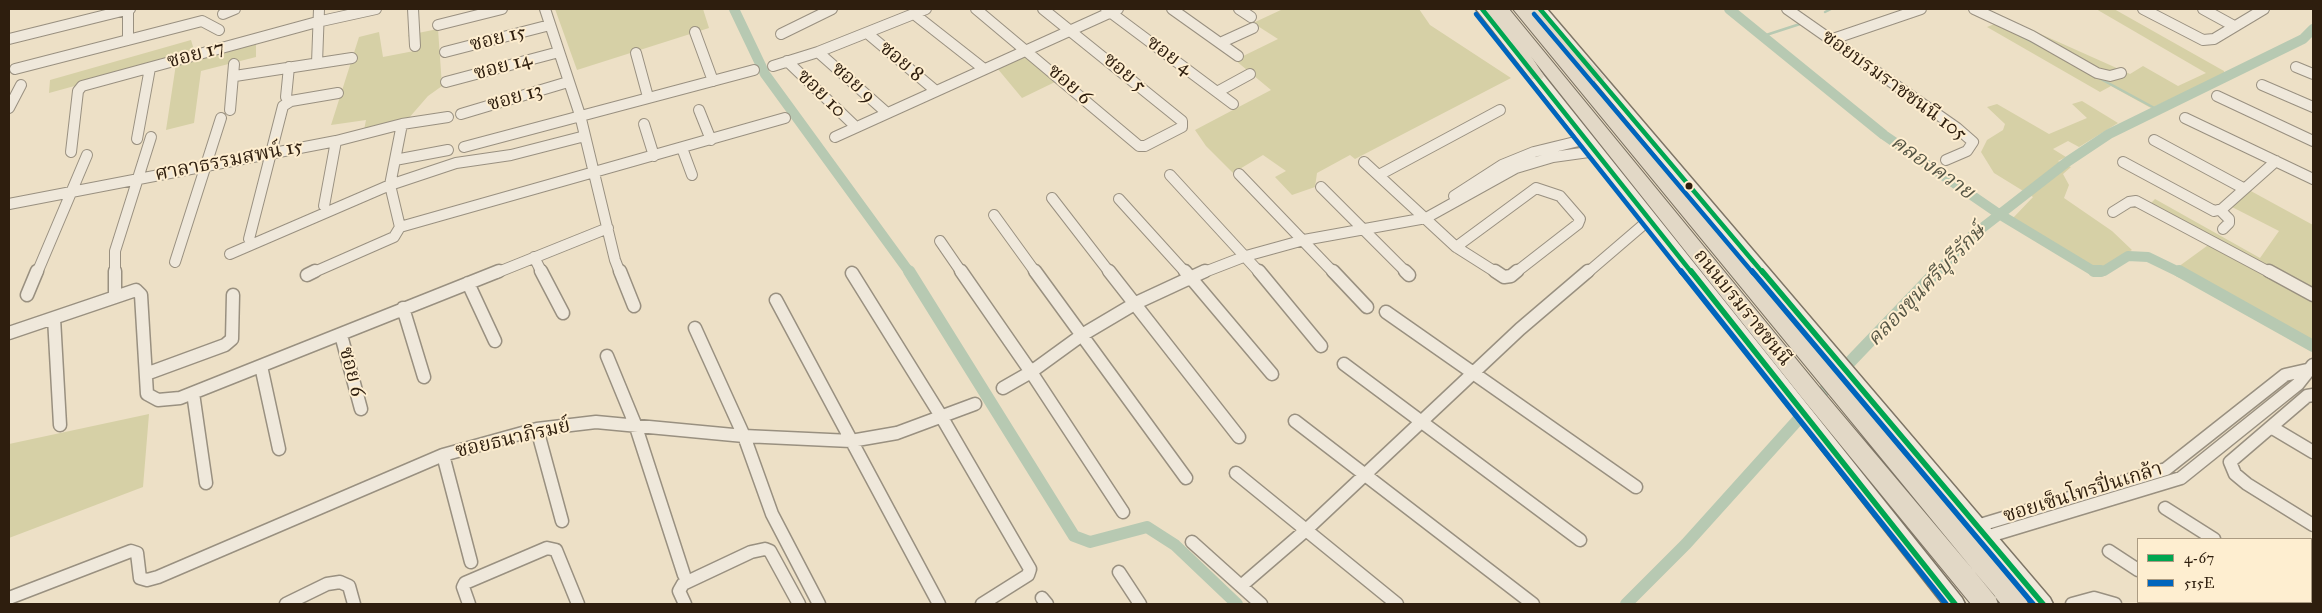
<!DOCTYPE html>
<meta charset="utf-8">
<style>
body{margin:0}
#map{position:relative;width:2322px;height:613px;overflow:hidden;background:#ede0c6;font-family:"IM FELL Great Primer",serif}
canvas{display:block}
.frame{position:absolute;inset:0;border:10px solid #2e1e0e;pointer-events:none}
.legend{position:absolute;left:2137px;top:538px;width:175px;height:65px;box-sizing:border-box;background:#feeed0;border:1px solid #ab9b82;margin:0;padding:6px 9px;list-style:none;font-size:15px;color:#2e1e0e}
.legend li{display:flex;align-items:center;gap:10px;height:25px}
.legend b{width:25px;border:1px solid #ab9b82}
</style>
<div id="map">
<canvas width="2322" height="613"></canvas>
<div class="frame"></div>
<ul class="legend">
<li><b style="height:6px;background:#00a651"></b>4-67</li>
<li><b style="height:6px;background:#0065bd"></b>515E</li>
</ul>
</div>
<script>
const c = document.querySelector('canvas').getContext('2d');
c.lineJoin = 'round';
function paint(path, color) {
  c.fillStyle = color;
  c.fill(path, 'evenodd');
}
function shape(rows) {
  const path = new Path2D();
  for (const r of rows) {
    path.moveTo(r[0], r[1]);
    for (let i = 2; i < r.length; i += 2) path.lineTo(r[i], r[i + 1]);
  }
  return path;
}
function trace(path, color, width, dash) {
  c.strokeStyle = color;
  c.lineWidth = width;
  c.lineCap = dash ? 'butt' : 'round';
  c.setLineDash(dash || []);
  c.stroke(path);
}
function drawText(font, color, halo, rows, align = 'center') {
  c.font = font + ' "IM FELL Great Primer","Noto Serif Thai",serif';
  c.lineWidth = 4;
  c.setLineDash([]);
  c.textBaseline = 'middle';
  c.strokeStyle = halo;
  c.fillStyle = color;
  for (const [text, x, y, turn = 0] of rows) {
    c.save();
    c.translate(x, y);
    c.rotate((+turn || 0) * Math.PI / 180);
    c.textAlign = isNaN(turn) ? turn : align;
    if (halo) c.strokeText(text, 0, 0);
    c.fillText(text, 0, 0);
    c.restore();
  }
}
const green = shape([
 [555,9,703,9,709,28,577,70],
 [1283,9,1419,9,1430,25,1511,78,1355,159,1350,155,1317,173,1315,187,1292,195,1275,177,1286,171,1263,155,1233,173,1206,146,1195,130,1271,90,1235,60,1278,39,1253,23],
 [2096,9,2114,9,2224,71,2224,75,2151,108,2111,86,2100,92,1987,27,2007,19,2130,74,2143,66,2178,86,2206,73],
 [438,29,442,86,428,96,408,119,364,130,366,120,331,125,359,37,379,32,383,57,414,51,408,35],
 [191,40,195,53,49,93,50,80],
 [256,43,256,57,201,71,194,123,166,130,176,64],
 [1024,56,1055,82,1022,98,997,68],
 [2082,101,2118,123,2079,147,2068,141,2053,149,2066,157,2058,161,2071,167,2063,174,2069,185,2064,198,2112,231,2132,250,2103,267,2093,267,2013,218,2033,197,1994,173,1981,152,1987,140,2003,130,2005,124,1987,107,1997,104,2049,134,2087,118,2072,104],
 [2249,190,2313,225,2313,293,2150,204,2155,199,2260,258,2279,231,2232,207],
 [2211,243,2313,301,2313,343,2178,267],
 [149,414,143,487,9,538,9,444]
]);
const stream = shape([
 [1825,12,1831,9],
 [2019,35,2040,46],
 [1763,36,1800,24],
 [2099,78,2160,111]
]);
const canalFar1 = shape([
 [734,9,765,74,910,273],
 [1729,9,1884,135,1999,214,2095,272,2104,271,2128,256,2148,257,2181,273],
 [1936,273,1968,239,2067,162,2109,134,2303,39,2313,29]
]);
const canal = shape([
 [909,271,1074,536,1090,542,1147,527,1175,545,1237,604],
 [2094,271,2101,271],
 [2179,271,2313,346],
 [1626,604,1686,544,1850,362,1937,271]
]);
const streetFar1 = shape([
 [413,9,415,46],
 [545,9,580,115,615,260,620,273],
 [976,9,1139,146,1145,146,1182,127,1182,121,1043,9],
 [1106,9,1233,104],
 [1172,9,1238,56],
 [1239,9,1251,17],
 [1787,9,1957,128,1973,142,1967,151,1946,160],
 [1974,9,2032,36,2097,73,2110,76,2121,73],
 [2143,9,2203,40,2214,39,2264,9],
 [2203,9,2234,26],
 [223,14,235,9],
 [914,14,984,69],
 [438,25,502,9],
 [695,32,713,81],
 [867,33,936,91],
 [781,34,832,9],
 [9,39,130,9],
 [128,40,202,21,219,30],
 [1830,40,1921,9],
 [1220,43,1253,28],
 [445,52,550,25],
 [818,52,887,113],
 [636,53,648,97],
 [787,61,856,127],
 [317,63,319,9],
 [773,66,818,52,926,9],
 [2296,67,2313,74],
 [15,69,128,40,128,9],
 [235,76,352,58],
 [446,82,559,52],
 [2262,85,2313,107],
 [1217,92,1250,74],
 [2217,96,2313,141],
 [286,97,289,67],
 [9,108,21,85],
 [230,110,234,64],
 [699,110,711,140],
 [461,114,568,82],
 [2185,118,2313,179],
 [402,124,390,185,456,163,511,155,585,136],
 [644,124,654,156],
 [835,137,1118,9],
 [137,139,150,68],
 [2154,140,2243,188],
 [464,147,754,70],
 [682,148,692,175],
 [71,152,78,91,82,86,317,22,376,9],
 [395,160,448,150],
 [1364,162,1456,247],
 [2123,162,2214,211,2222,209,2276,161],
 [1239,174,1334,273],
 [1170,175,1260,273],
 [1379,175,1500,110],
 [1321,187,1407,273],
 [1454,196,1502,165,1534,152,1587,139],
 [1052,198,1110,273],
 [1119,199,1186,273],
 [9,204,336,141,402,124,448,117],
 [324,206,336,141],
 [2220,210,2229,219,2229,223,2223,229],
 [2113,212,2129,202,2136,201,2271,273],
 [994,215,1036,273],
 [249,239,283,106,291,101,338,93],
 [940,241,962,273],
 [1456,247,1497,273],
 [1456,247,1536,188,1560,196,1580,219,1578,224,1515,273],
 [230,254,390,185,400,227,785,118],
 [534,257,542,273],
 [175,262,221,118],
 [37,273,87,155],
 [115,273,115,251,151,137],
 [312,273,394,237,400,227],
 [496,273,608,228],
 [1202,273,1246,256,1304,240,1426,218,1516,168,1553,157,1596,151],
 [1587,273,1650,219]
]);
const street = shape([
 [115,271,115,295],
 [541,271,563,313],
 [620,271,634,306],
 [961,271,1031,372,1123,512],
 [1035,271,1186,478],
 [1109,271,1239,437],
 [1185,271,1272,374],
 [1259,271,1321,346],
 [1333,271,1367,307],
 [1405,271,1409,275],
 [1495,271,1504,277,1511,276,1517,271],
 [2269,271,2313,295],
 [852,273,941,416,1030,569,1028,575,982,604],
 [307,275,315,271],
 [468,283,495,341],
 [27,295,37,271],
 [776,300,939,604],
 [403,308,424,377],
 [1386,312,1636,487],
 [54,318,60,425],
 [695,328,744,436,772,514,819,604],
 [9,333,136,290,141,295,147,394,158,400,180,398,499,271],
 [341,335,361,409],
 [607,356,635,424,684,575],
 [1344,364,1580,540],
 [261,366,279,449],
 [146,374,225,345,232,339,233,295],
 [1003,388,1031,372,1082,335,1136,303,1205,271],
 [193,393,206,483],
 [2313,395,2307,396,2230,462,2235,474,2247,484,2313,525],
 [1295,421,1533,604],
 [2271,427,2313,452],
 [537,429,562,521],
 [443,455,471,562],
 [1236,473,1397,604],
 [2165,508,2214,539],
 [1977,526,2166,469,2285,375,2307,370],
 [1986,537,2181,478,2298,384,2313,365],
 [1192,542,1261,604],
 [2109,551,2138,570],
 [1119,572,1140,604],
 [1241,586,1306,530,1520,329,1588,271],
 [9,598,131,551,137,553,140,578,147,580,158,577,443,455,537,429,596,422,744,436,851,441,897,433,975,404],
 [1042,598,1047,604],
 [2311,601,2313,603],
 [2186,602,2189,604],
 [286,604,327,584,340,582,349,586,354,604],
 [469,604,463,587,465,583,547,548,556,550,578,604],
 [685,604,679,591,683,584,751,552,765,549,770,551,799,604],
 [2072,604,2094,598,2115,604]
]);
const secondary = shape([
 [1476,9,1489,9,1542,73,1962,598,1965,604,1943,604,1476,9],
 [1534,9,1547,9,2050,598,2053,604,2031,604,1534,9]
]);
const primary = shape([
 [1482,9,1496,9,1535,49,1537,52,1531,56,1544,76,1542,79,1532,79,1510,45,1512,42,1482,9],
 [1525,9,1539,9,1565,42,1571,43,1603,75,1605,78,1603,81,1593,81,1575,63,1566,63,1525,9]
]);
const highway = shape([
 [1493,9,1509,9,1819,387,1995,596,1998,604,1971,604,1803,399,1493,9],
 [1513,9,1529,9,2025,596,2028,604,2001,604,1513,9]
]);
const bus1Far1 = shape([
 [1482,9,1692,273],
 [1540,9,1763,273]
]);
const bus1 = shape([
 [1691,271,1955,604],
 [1762,271,2043,604]
]);
const bus2Far1 = shape([
 [1476,14,1682,273],
 [1534,14,1753,273]
]);
const bus2 = shape([
 [1681,271,1946,604],
 [1752,271,2033,604]
]);
const markers = [
 [1689,186,4.5,"#2e1e0e"]
];
const streetNames = [
 ["ซอย 15",498,39,-14],
 ["ซอย 17",196,55,-15],
 ["ซอย 4",1169,56,37],
 ["ซอย 8",901,62,40],
 ["ซอย 14",503,67,-15],
 ["ซอย 5",1124,73,40],
 ["ซอย 9",853,83,42],
 ["ซอย 6",1069,85,41],
 ["ซอยบรมราชชนนี 105",1894,86,36],
 ["ซอย 10",821,94,44],
 ["ซอย 13",515,98,-16],
 ["ศาลาธรรมสพน์ 15",229,161,-11],
 ["ถนนบรมราชชนนี",1742,308,51],
 ["ซอย 6",351,372,75],
 ["ซอยธนาภิรมย์",513,439,-13],
 ["ซอยเซ็นโทรปิ่นเกล้า",2083,493,-17]
];
const waterNames = [
 ["คลองควาย",1932,168,35],
 ["คลองขุนศรีบุรีรักษ์",1927,286,-46]
];
paint(green, '#d6d0a6');
trace(stream, '#b7c9b2', 2.5);
trace(canalFar1, '#b7c9b2', 10);
trace(canal, '#b7c9b2', 12);
trace(streetFar1, '#999080', 12);
trace(street, '#999080', 15);
trace(secondary, '#7e7566', 3);
trace(primary, '#7e7566', 2);
trace(highway, '#7e7566', 2);
trace(streetFar1, '#efe8db', 10);
trace(street, '#efe8db', 12);
paint(secondary, '#efe8db');
paint(primary, '#e2d8c6');
paint(highway, '#e2d8c6');
trace(bus1Far1, '#00a651', 4.5);
trace(bus1, '#00a651', 5.5);
trace(bus2Far1, '#0065bd', 4.5);
trace(bus2, '#0065bd', 5.5);
for (const [x, y, r, color] of markers) {
  const dot = new Path2D();
  dot.arc(x, y, r, 0, 2 * Math.PI);
  c.fillStyle = color;
  c.fill(dot);
  trace(dot, '#feeed0', 2);
}
drawText('20px', '#2e1e0e', '#feeed0', streetNames);
drawText('italic 21px', '#565645', '#feeed0', waterNames);
</script>
